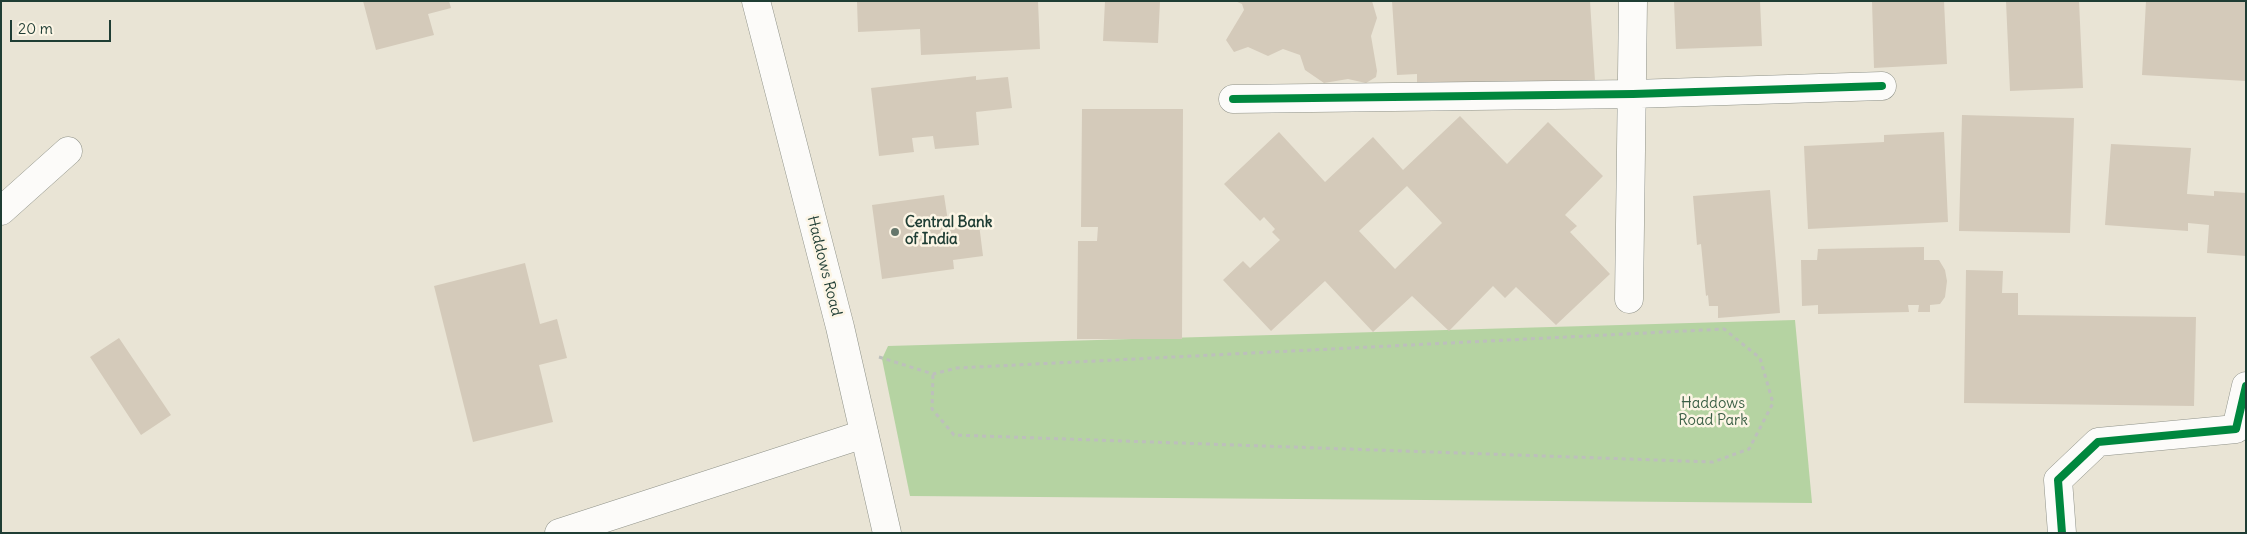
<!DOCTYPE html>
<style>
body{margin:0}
#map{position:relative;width:2247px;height:534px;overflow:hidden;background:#e9e4d5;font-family:Delius,sans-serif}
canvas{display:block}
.frame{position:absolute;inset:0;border:2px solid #1f3d34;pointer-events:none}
.scale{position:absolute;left:10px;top:20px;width:101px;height:22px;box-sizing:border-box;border:2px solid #1f3d34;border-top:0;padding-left:6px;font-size:15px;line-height:18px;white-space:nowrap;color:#1f3d34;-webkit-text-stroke:4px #fcf5e5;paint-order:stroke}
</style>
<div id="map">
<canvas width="2247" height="534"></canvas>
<div class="frame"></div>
<div class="scale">20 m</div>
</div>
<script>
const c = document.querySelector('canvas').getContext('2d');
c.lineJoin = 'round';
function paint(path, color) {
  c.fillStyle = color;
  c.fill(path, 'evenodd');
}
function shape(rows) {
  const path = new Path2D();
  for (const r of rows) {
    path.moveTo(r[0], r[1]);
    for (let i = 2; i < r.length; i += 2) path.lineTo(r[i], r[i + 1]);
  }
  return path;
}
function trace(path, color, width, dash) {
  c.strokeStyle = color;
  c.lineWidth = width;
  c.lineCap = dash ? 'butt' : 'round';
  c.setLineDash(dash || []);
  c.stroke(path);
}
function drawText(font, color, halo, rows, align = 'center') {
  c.font = font + ' Delius,sans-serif';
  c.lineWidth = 5;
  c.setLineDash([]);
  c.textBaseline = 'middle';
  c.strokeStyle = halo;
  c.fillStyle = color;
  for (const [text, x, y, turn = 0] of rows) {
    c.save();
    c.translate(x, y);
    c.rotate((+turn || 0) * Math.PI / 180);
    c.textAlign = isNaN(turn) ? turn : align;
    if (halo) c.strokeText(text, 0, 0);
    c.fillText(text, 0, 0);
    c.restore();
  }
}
const green = shape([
 [1795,320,1812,503,910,496,882,359,888,346]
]);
const building = shape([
 [363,1,449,1,451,8,428,14,434,35,376,50],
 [857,1,1038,1,1040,49,921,55,920,29,858,32],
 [1105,1,1160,1,1158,43,1103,41],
 [1235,1,1372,1,1377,18,1371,36,1377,71,1376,77,1366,83,1348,79,1324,83,1305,70,1300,55,1283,49,1268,56,1248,47,1234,52,1226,40,1244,10,1242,4],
 [1392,1,1590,1,1595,81,1438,92,1417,86,1417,74,1397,75],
 [1674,1,1760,1,1762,46,1676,49],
 [1872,1,1944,1,1947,64,1874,68],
 [2006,1,2079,1,2083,88,2010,91],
 [2146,1,2246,1,2246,81,2142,75],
 [976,76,976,80,1008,77,1012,108,976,112,979,145,935,149,933,136,912,138,914,152,879,156,871,88],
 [1082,109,1183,109,1182,339,1077,339,1078,241,1097,241,1098,227,1081,227],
 [1962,115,2074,118,2070,233,1959,231],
 [1460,116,1507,164,1548,122,1603,176,1565,215,1577,226,1570,232,1610,274,1556,325,1516,287,1505,298,1493,286,1449,331,1412,296,1373,332,1325,281,1271,331,1223,280,1243,261,1250,268,1280,240,1272,232,1275,229,1264,217,1260,221,1224,184,1279,132,1325,182,1373,137,1403,170],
 [1407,186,1442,223,1395,269,1359,231],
 [1944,132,1948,222,1808,229,1804,146,1884,142,1884,135],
 [2111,144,2191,148,2187,194,2214,196,2214,191,2246,193,2246,256,2207,253,2209,225,2188,223,2188,231,2105,225],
 [1770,190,1780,313,1718,318,1718,306,1709,306,1708,295,1706,296,1701,244,1697,245,1693,196],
 [944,195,949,228,979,224,983,256,953,260,954,269,882,279,872,205],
 [1924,247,1924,260,1939,260,1945,270,1947,281,1945,297,1940,304,1930,305,1930,312,1918,312,1919,305,1908,305,1909,312,1818,314,1818,305,1802,306,1801,260,1817,260,1818,249],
 [525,263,540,324,557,319,567,358,539,365,553,422,473,442,434,286],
 [1966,270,2003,271,2002,293,2018,293,2018,315,2196,317,2194,406,1964,403],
 [119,338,171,415,141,435,90,357]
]);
const path = shape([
 [879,357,933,374,957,368,1724,329,1760,358,1773,403,1749,449,1713,462,954,435,932,409,933,374]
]);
const minor = shape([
 [1233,99,1633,94,1882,86],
 [1,211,68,151],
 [1629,299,1633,1],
 [559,533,864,434],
 [2062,533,2058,480,2098,442,2236,429,2246,386]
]);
const major = shape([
 [756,1,840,327,887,533]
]);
const cycleway = shape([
 [1233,99,1633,94,1882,86],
 [2062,533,2058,480,2098,442,2236,429,2246,386]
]);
const markers = [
 [895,232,5,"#66776c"]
];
const poiNames = [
 ["Central Bank",905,223],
 ["of India",905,240]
];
const streetNames = [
 ["Haddows Road",824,266,76]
];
const parkNames = [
 ["Haddows",1713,404],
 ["Road Park",1713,421]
];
paint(green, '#b5d3a2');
paint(building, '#d4caba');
trace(minor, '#8f9289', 29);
trace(major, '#8f9289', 29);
trace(path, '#bdbfbc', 3, [4, 4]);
trace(minor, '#fcfbf9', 28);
trace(major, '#fcfbf9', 28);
trace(cycleway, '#00873e', 8);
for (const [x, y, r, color] of markers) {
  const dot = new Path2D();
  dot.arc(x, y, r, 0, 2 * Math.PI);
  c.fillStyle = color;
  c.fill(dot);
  trace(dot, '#fcf5e5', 2);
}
drawText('bold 15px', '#1f3d34', '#fcf5e5', poiNames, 'left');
drawText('15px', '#1f3d34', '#fcf5e5', streetNames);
drawText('15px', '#3a5f45', '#fcf5e5', parkNames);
</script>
